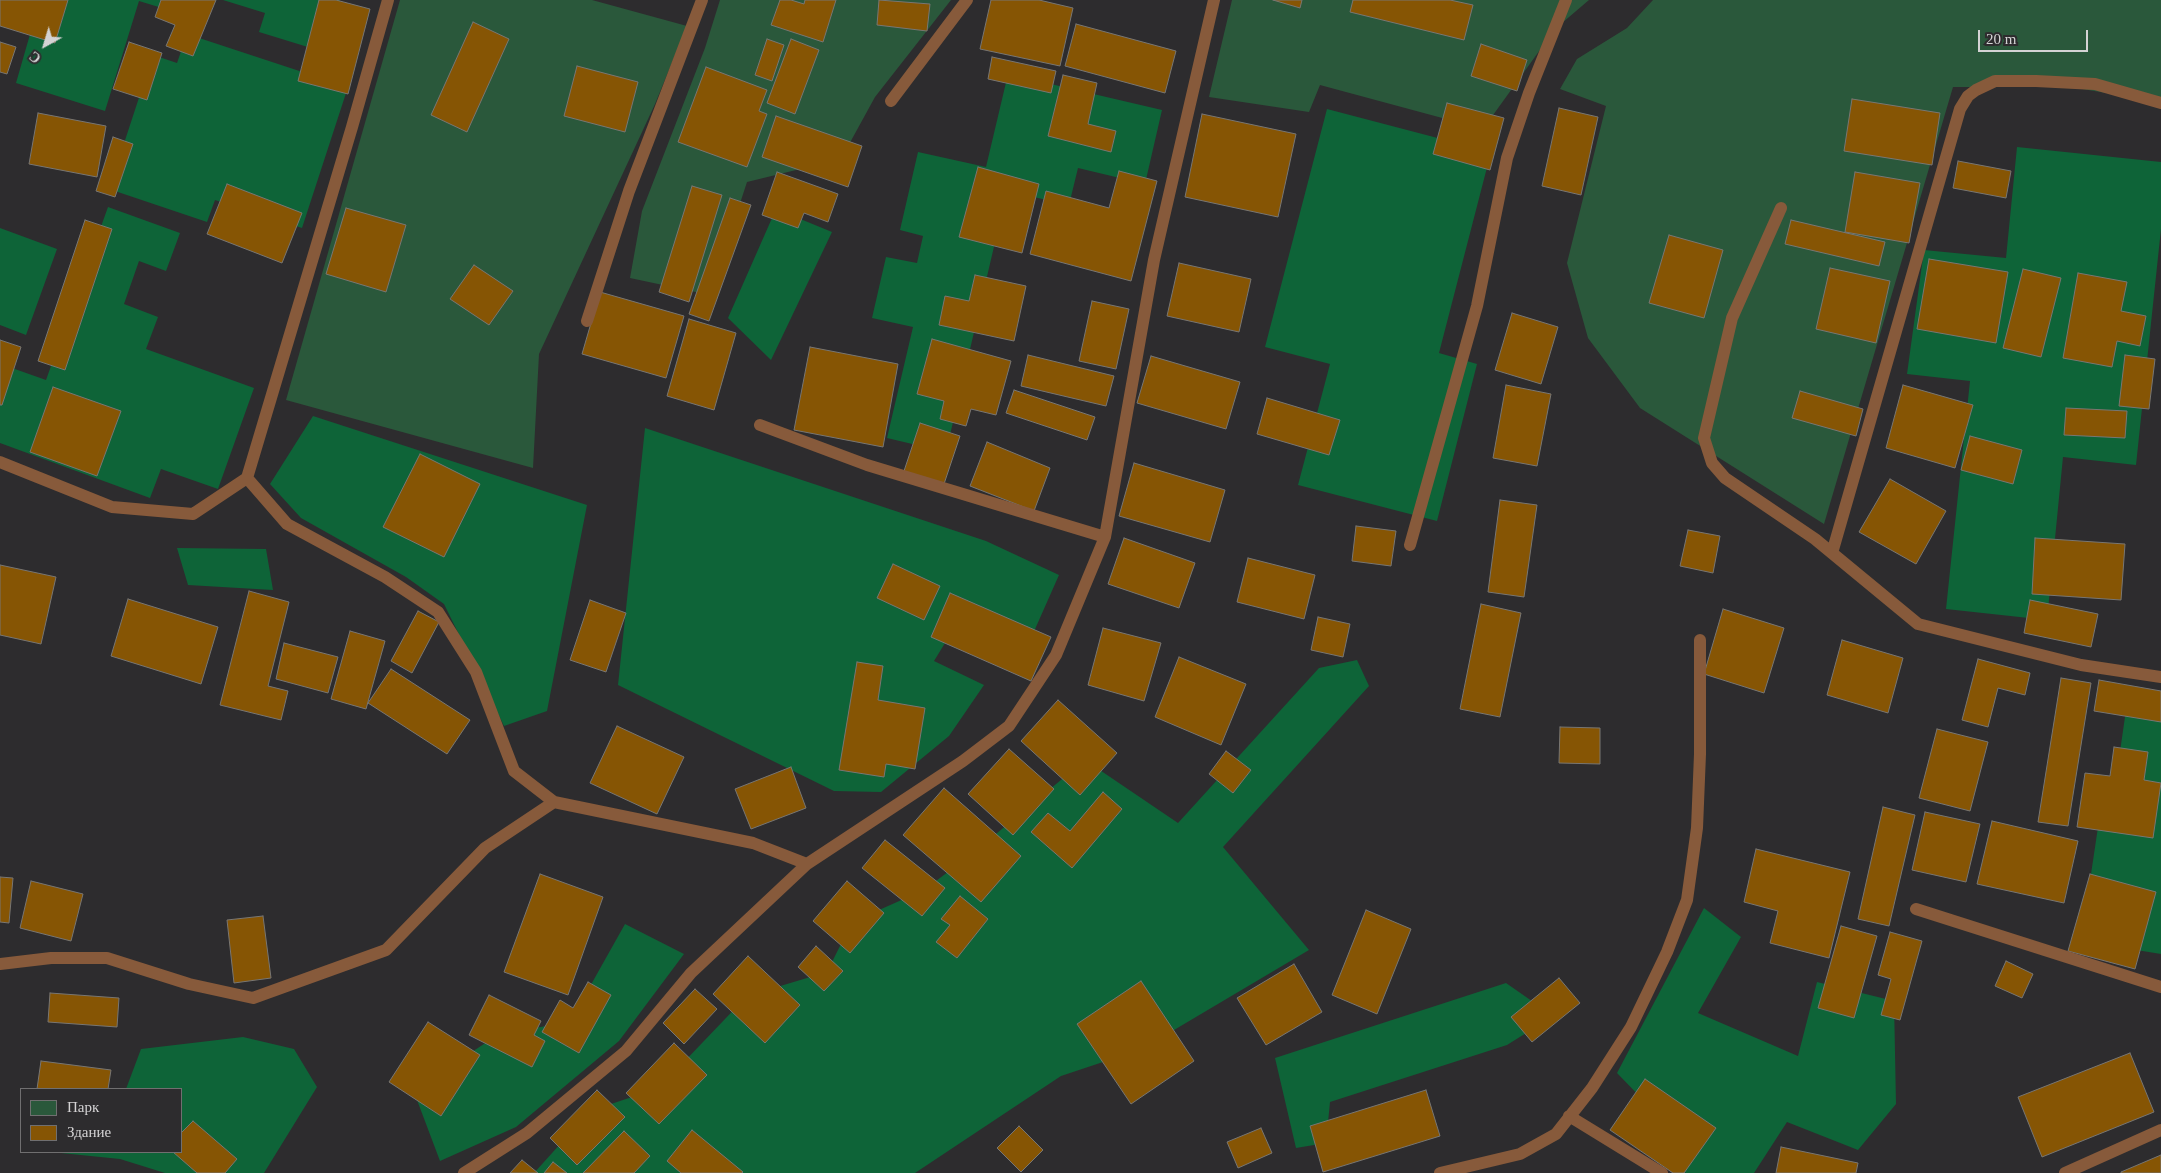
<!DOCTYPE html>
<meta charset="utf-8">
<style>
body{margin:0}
#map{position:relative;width:2161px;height:1173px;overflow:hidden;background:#2d2c2e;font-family:"Times New Roman",serif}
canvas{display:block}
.legend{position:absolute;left:20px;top:1088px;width:162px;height:65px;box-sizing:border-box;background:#2d2c2e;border:1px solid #706f70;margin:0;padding:6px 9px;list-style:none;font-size:15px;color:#d4d3d4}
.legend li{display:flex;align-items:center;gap:10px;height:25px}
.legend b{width:25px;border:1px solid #706f70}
.north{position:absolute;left:20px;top:20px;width:50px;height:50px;-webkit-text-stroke:4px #2d2c2e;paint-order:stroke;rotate:219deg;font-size:14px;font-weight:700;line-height:20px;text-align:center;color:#d4d3d4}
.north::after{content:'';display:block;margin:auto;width:18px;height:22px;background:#d4d3d4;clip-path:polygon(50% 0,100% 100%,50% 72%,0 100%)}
.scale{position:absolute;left:1978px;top:30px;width:110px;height:22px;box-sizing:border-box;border:2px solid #d4d3d4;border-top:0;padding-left:6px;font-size:15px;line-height:18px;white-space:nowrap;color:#d4d3d4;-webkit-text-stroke:4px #2d2c2e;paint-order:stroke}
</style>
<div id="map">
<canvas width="2161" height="1173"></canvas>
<ul class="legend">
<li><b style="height:14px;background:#2a583b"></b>Парк</li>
<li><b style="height:14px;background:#865504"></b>Здание</li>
</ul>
<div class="north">С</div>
<div class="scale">20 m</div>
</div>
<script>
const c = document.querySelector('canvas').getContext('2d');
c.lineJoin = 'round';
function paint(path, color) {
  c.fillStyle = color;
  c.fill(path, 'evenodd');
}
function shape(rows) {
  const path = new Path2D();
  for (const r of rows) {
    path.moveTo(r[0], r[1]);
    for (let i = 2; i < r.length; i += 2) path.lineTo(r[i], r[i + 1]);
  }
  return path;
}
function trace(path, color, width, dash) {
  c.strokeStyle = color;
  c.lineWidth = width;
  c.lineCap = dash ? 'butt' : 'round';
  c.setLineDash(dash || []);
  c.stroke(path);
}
const green = shape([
 [400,0,592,0,687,26,655,104,539,354,533,468,286,400],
 [720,0,951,0,875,97,841,159,747,182,710,295,630,278,642,211,705,48],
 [1232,0,1589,0,1555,29,1483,129,1320,85,1309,112,1209,97],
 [1653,0,2161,0,2161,102,2070,87,1953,87,1824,524,1640,408,1588,338,1567,263,1606,106,1560,89,1577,59,1627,28]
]);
const forest = shape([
 [62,0,179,0,175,12,139,1,105,111,16,83,39,3],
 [223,0,340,0,324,52,259,32,265,13],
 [187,34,348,87,302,228,215,200,207,222,109,189,153,55,177,63],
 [1008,74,1162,110,1145,184,1078,168,1069,205,1007,191,946,452,887,438,913,327,872,318,886,257,917,263,923,236,900,230,918,152,986,167],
 [1327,109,1491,152,1439,353,1477,364,1437,521,1298,485,1330,364,1265,347],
 [2017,147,2161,162,2161,229,2136,465,2063,457,2047,620,1946,609,1970,381,1907,374,1924,250,2006,258],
 [108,207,180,233,166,271,139,261,124,304,158,317,146,349,254,388,218,489,161,469,150,498,0,443,0,403,12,368,46,380],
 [776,209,832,232,771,360,728,318],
 [0,228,57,249,26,335,0,325],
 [313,416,587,505,547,711,504,726,444,604,406,577,301,518,270,484],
 [645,428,986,541,1059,575,1028,645,964,612,934,661,984,685,949,736,881,792,834,791,618,685],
 [177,548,266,549,273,590,188,585],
 [1357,660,1369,686,1223,847,1309,950,1142,1049,1061,1076,915,1173,534,1173,590,1111,659,1088,747,996,827,972,852,922,924,890,973,853,1085,760,1178,823,1319,668],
 [2127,703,2161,708,2161,954,2081,941,2101,807,2112,807],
 [1704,908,1741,937,1698,1013,1798,1056,1817,982,1894,1001,1896,1104,1858,1150,1787,1122,1754,1173,1686,1173,1624,1132,1647,1104,1617,1073],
 [625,924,684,954,619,1041,516,1127,440,1161,417,1100,419,1087,499,1034,570,1022],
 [1506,983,1539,1006,1539,1025,1507,1045,1330,1102,1326,1143,1296,1148,1275,1058],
 [243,1037,294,1049,317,1087,264,1173,165,1173,120,1159,61,1153,181,1152,181,1089,126,1089,141,1049]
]);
const building = shape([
 [0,0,68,0,55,43,0,26,0,0],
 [161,0,216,0,193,56,166,46,175,25,155,17,161,0],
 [319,0,336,0,370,9,348,94,298,81,319,0],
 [780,0,791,0,804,4,805,0,836,0,823,42,771,25,780,0],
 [879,0,930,4,927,31,877,25,879,0],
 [991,0,1039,0,1073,8,1060,66,980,49,991,0],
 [1273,0,1302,0,1300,8,1273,0],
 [1353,0,1450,0,1473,5,1464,40,1350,12,1353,0],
 [473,22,509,39,467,132,431,115,473,22],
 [1076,24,1176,51,1165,93,1065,66,1076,24],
 [767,39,784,45,772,81,755,75,767,39],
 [791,39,819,50,795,114,767,103,791,39],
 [0,42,16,47,7,74,0,72,0,42],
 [129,42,162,53,147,100,113,89,129,42],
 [1481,44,1527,60,1517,91,1471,76,1481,44],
 [992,57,1056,71,1051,93,988,79,992,57],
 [577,66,638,82,625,132,564,116,577,66],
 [706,67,767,90,759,111,767,114,747,167,678,142,706,67],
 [1063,75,1097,83,1088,124,1116,131,1111,152,1048,136,1063,75],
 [1852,99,1940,113,1932,165,1844,151,1852,99],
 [1447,103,1504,118,1490,170,1433,154,1447,103],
 [1559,108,1598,117,1581,195,1542,186,1559,108],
 [38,113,106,126,97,177,29,164,38,113],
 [1202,114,1296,134,1278,217,1185,197,1202,114],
 [776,116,862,146,848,187,762,157,776,116],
 [113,137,133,144,115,197,96,191,113,137],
 [1958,161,2011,171,2006,198,1953,188,1958,161],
 [978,167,1039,184,1022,253,959,237,978,167],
 [1119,171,1157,181,1131,281,1030,254,1046,191,1109,208,1119,171],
 [777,172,838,194,828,222,804,213,798,228,762,215,777,172],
 [1855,172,1920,183,1909,243,1845,232,1855,172],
 [227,184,302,213,282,263,207,234,227,184],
 [692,186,722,195,689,302,659,292,692,186],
 [730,198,751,205,709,321,689,314,730,198],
 [346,208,406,225,386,292,326,274,346,208],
 [85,220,112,229,65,370,38,361,85,220],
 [1791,220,1885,242,1879,266,1785,244,1791,220],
 [1669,235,1723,250,1704,318,1649,303,1669,235],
 [1929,259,2008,272,1996,343,1917,329,1929,259],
 [1179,263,1251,279,1239,332,1167,316,1179,263],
 [474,265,513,291,489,325,450,299,474,265],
 [1830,268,1890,281,1876,343,1816,329,1830,268],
 [2023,269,2061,278,2041,357,2003,348,2023,269],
 [2078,273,2127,282,2121,311,2146,316,2140,346,2117,341,2112,367,2063,358,2078,273],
 [975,275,1026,286,1014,341,939,325,945,296,969,301,975,275],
 [600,292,684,316,666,378,582,354,600,292],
 [1092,301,1129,309,1116,369,1079,361,1092,301],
 [1512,313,1558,327,1541,384,1495,370,1512,313],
 [689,319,736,333,714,410,667,396,689,319],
 [932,339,1011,361,996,415,971,409,966,426,940,419,944,401,917,394,932,339],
 [0,340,21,347,2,405,0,405,0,340],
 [810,347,898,364,883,447,794,430,810,347],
 [1028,355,1114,376,1106,406,1021,386,1028,355],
 [2125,355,2155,359,2149,409,2119,406,2125,355],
 [1151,356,1240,382,1226,429,1137,403,1151,356],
 [1506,385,1551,394,1537,466,1493,458,1506,385],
 [1903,385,1973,405,1955,468,1886,448,1903,385],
 [53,387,121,411,97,476,30,452,53,387],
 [1014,390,1095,417,1087,440,1006,413,1014,390],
 [1800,391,1863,409,1856,436,1792,418,1800,391],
 [1267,398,1340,420,1329,455,1257,434,1267,398],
 [2066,408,2127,411,2125,438,2064,435,2066,408],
 [920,423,960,436,943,487,903,474,920,423],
 [1970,436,2022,450,2013,484,1961,470,1970,436],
 [987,442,1050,468,1034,511,970,486,987,442],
 [420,454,480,484,444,557,383,527,420,454],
 [1134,463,1225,490,1210,542,1119,516,1134,463],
 [1890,479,1946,511,1916,564,1859,532,1890,479],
 [1500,500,1537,505,1524,597,1488,592,1500,500],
 [1356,526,1396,531,1391,566,1352,561,1356,526],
 [1688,530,1720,536,1713,573,1680,566,1688,530],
 [1124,538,1195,563,1179,608,1108,584,1124,538],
 [2035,538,2125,544,2121,600,2032,594,2035,538],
 [1248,558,1315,575,1304,619,1237,602,1248,558],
 [893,564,940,586,924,620,877,598,893,564],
 [0,565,56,577,41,644,0,635,0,565],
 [249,591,289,602,268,686,288,691,281,720,220,705,249,591],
 [950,593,1051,637,1031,681,931,637,950,593],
 [128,599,218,627,201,684,111,656,128,599],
 [590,600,626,613,606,672,570,660,590,600],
 [2030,600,2098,614,2091,647,2024,633,2030,600],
 [1481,604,1521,613,1500,717,1460,709,1481,604],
 [1723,609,1784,628,1764,693,1704,674,1723,609],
 [418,611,439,622,412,673,391,661,418,611],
 [1318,617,1350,624,1343,657,1311,650,1318,617],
 [1103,628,1161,643,1144,701,1088,685,1103,628],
 [350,631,385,641,366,709,331,699,350,631],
 [1842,640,1903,658,1888,713,1827,695,1842,640],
 [284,643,338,657,328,693,276,679,284,643],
 [1179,657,1246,684,1221,745,1155,717,1179,657],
 [1978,659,2030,673,2025,695,1998,688,1988,727,1962,720,1978,659],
 [857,662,883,666,878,700,925,708,915,769,886,764,884,777,839,770,857,662],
 [391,669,470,720,447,754,368,703,391,669],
 [2061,678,2091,683,2068,826,2038,822,2061,678],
 [2099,680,2161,691,2161,722,2094,711,2099,680],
 [1058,700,1117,753,1080,795,1021,741,1058,700],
 [617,726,684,757,657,814,590,783,617,726],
 [1560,727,1600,728,1600,764,1559,763,1560,727],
 [1937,729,1988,742,1970,811,1919,798,1937,729],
 [2114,747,2148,752,2144,780,2161,783,2153,838,2077,827,2085,773,2110,776,2114,747],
 [1009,749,1054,789,1013,835,968,794,1009,749],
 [1226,751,1251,770,1233,793,1209,774,1226,751],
 [791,767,806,808,751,829,735,789,791,767],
 [944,788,1021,856,981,902,903,835,944,788],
 [1103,792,1122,809,1072,868,1031,832,1048,813,1070,831,1103,792],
 [1883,807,1915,815,1889,926,1858,919,1883,807],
 [1925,812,1980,824,1966,882,1912,870,1925,812],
 [1992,821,2078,841,2064,903,1977,884,1992,821],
 [885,840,945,888,922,916,862,868,885,840],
 [1756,849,1850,872,1829,958,1770,943,1778,911,1744,902,1756,849],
 [540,874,603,897,568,995,504,972,540,874],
 [2090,874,2156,892,2135,969,2068,951,2090,874],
 [0,877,13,878,9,923,0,922,0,877],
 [31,881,83,894,71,941,20,928,31,881],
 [847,881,884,913,850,953,813,921,847,881],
 [960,896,988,919,957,958,936,942,950,925,941,919,960,896],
 [1366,910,1411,929,1377,1014,1332,995,1366,910],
 [263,916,271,978,234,983,227,920,263,916],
 [1841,926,1877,936,1854,1018,1818,1008,1841,926],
 [1890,932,1922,941,1900,1020,1881,1015,1891,979,1878,975,1890,932],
 [816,946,843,971,824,991,798,967,816,946],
 [748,956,800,1005,765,1043,713,994,748,956],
 [2006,961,2033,974,2022,998,1995,986,2006,961],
 [1294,964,1322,1012,1266,1045,1237,998,1294,964],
 [1559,978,1580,1003,1532,1042,1511,1017,1559,978],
 [1141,981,1194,1061,1131,1104,1077,1024,1141,981],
 [588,982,611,995,579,1053,542,1032,560,1000,573,1008,588,982],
 [695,989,717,1009,684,1044,663,1023,695,989],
 [50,993,119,998,117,1027,48,1022,50,993],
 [489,995,541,1021,534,1035,545,1041,532,1067,469,1035,489,995],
 [428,1022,480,1055,441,1116,389,1082,428,1022],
 [674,1043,707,1075,659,1124,626,1093,674,1043],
 [2130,1053,2154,1112,2042,1157,2018,1097,2130,1053],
 [41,1061,111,1070,108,1089,37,1089,41,1061],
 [1645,1079,1716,1128,1684,1173,1673,1173,1610,1130,1645,1079],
 [597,1090,625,1117,577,1165,550,1138,597,1090],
 [1426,1090,1440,1136,1323,1172,1310,1126,1426,1090],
 [193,1121,237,1159,225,1173,197,1173,173,1152,181,1152,181,1133,193,1121],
 [1019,1126,1043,1150,1021,1172,997,1148,1019,1126],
 [1261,1128,1272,1153,1238,1168,1227,1142,1261,1128],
 [692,1130,743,1172,742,1173,681,1173,667,1161,692,1130],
 [624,1131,650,1156,634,1173,583,1173,624,1131],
 [1781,1147,1858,1163,1856,1173,1776,1173,1781,1147],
 [2161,1155,2161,1173,2121,1173,2121,1172,2161,1155],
 [522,1160,538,1173,510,1173,522,1160],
 [553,1162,567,1173,544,1173,553,1162]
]);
const lane = shape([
 [388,0,352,127,247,478,287,524,385,577,438,612,476,672,514,771,554,802],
 [891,101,967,0],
 [1781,208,1732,318,1704,438,1712,463,1725,478,1815,539,1918,624,2081,665,2161,677],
 [587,321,629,191,702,0],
 [760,425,867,465,1105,537],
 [0,462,112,507,193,514,247,478],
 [1410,545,1477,306,1507,158,1529,93,1566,0],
 [1832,553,1960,109,1968,96,1976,90,1995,81,2036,81,2095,84,2161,103],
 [1916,909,2161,987],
 [0,964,51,958,107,958,189,984,253,998,386,950,485,848,554,802,753,843,807,864],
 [1569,1116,1662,1173],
 [464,1173,527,1133,626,1051,691,973,807,864,963,761,1009,726,1056,655,1105,537,1154,260,1214,0],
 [1440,1173,1520,1154,1556,1134,1592,1088,1631,1027,1667,952,1687,900,1697,828,1700,754,1700,640],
 [2065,1173,2161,1130]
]);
paint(green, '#2a583b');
paint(forest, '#0e6438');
paint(building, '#865504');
trace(building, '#787673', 1);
trace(lane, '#875a3b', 12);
</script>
